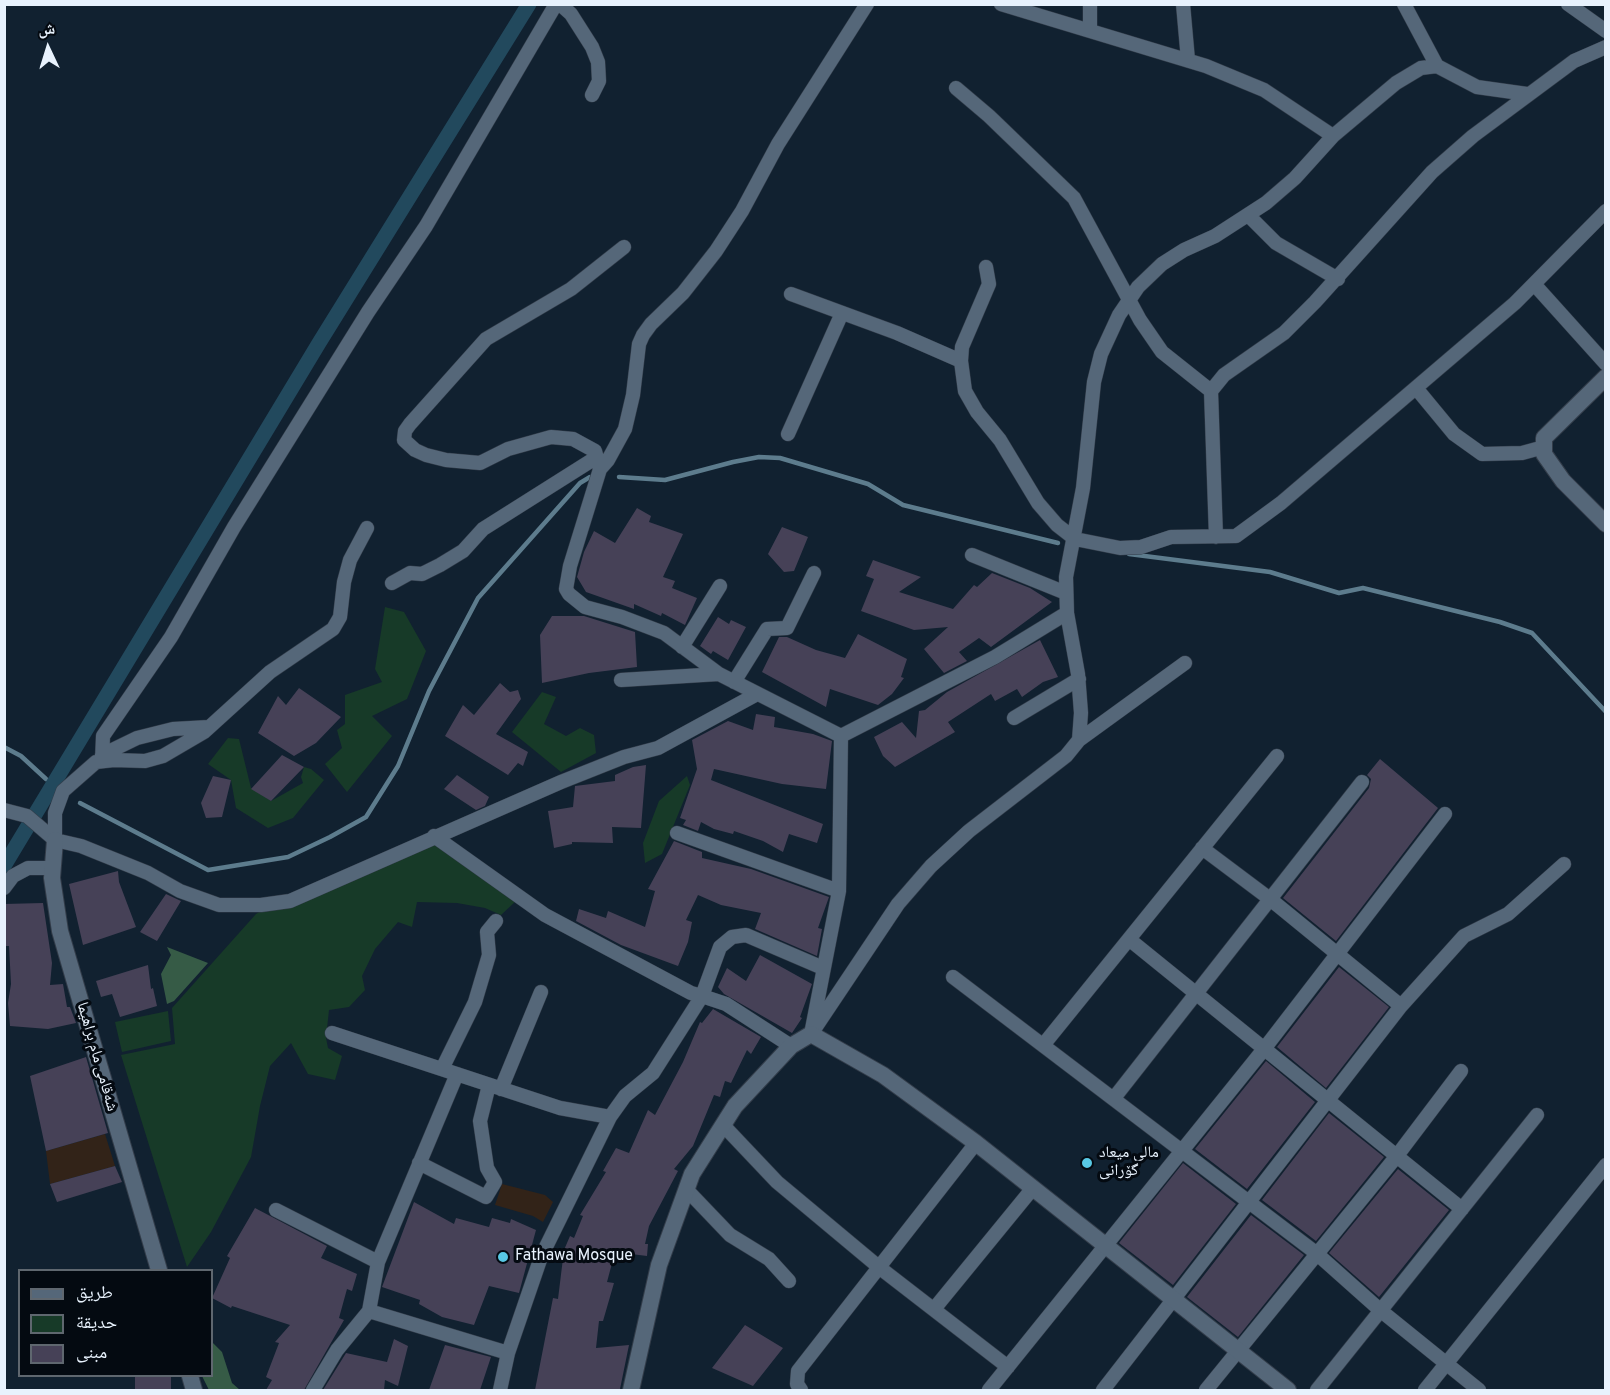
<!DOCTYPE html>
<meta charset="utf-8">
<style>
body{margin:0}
#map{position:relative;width:1610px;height:1395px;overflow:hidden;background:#112130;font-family:Overpass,"Noto Naskh Arabic",sans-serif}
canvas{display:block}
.frame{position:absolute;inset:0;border:6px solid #e8f2fd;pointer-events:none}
.legend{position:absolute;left:18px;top:1269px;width:195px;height:108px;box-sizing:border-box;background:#040a11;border:2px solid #5f676f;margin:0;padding:8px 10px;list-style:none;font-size:18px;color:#e8f2fd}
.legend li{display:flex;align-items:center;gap:12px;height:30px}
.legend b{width:30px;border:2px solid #5f676f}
.north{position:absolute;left:18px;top:18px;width:60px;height:60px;-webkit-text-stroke:4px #040a11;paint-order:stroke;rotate:356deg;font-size:16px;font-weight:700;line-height:24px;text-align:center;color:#e8f2fd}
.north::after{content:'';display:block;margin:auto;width:21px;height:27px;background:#e8f2fd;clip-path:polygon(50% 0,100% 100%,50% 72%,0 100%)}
</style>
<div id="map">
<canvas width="1610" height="1395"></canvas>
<div class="frame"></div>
<ul class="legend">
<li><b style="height:8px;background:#556779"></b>طريق</li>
<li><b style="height:16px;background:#173a28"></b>حديقة</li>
<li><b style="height:16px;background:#464157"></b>مبنى</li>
</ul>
<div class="north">ش</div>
</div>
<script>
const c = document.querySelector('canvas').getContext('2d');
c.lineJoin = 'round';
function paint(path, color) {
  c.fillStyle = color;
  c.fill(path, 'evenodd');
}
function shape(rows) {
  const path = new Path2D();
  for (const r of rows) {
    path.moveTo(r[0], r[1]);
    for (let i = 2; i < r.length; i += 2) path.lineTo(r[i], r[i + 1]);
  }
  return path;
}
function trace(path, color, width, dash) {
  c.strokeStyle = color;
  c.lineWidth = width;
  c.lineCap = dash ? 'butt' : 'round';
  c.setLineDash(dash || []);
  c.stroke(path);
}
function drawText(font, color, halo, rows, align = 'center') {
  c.font = font + ' Overpass,"Noto Naskh Arabic",sans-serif';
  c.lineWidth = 6;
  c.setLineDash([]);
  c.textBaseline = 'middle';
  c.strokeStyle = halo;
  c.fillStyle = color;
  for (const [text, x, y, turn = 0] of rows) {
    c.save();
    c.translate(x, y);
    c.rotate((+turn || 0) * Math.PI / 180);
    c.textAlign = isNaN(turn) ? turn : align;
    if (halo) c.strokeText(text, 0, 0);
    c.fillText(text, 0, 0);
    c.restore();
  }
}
const industrial = shape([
 [105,1134,115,1166,50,1184,46,1151],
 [502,1184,545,1195,553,1202,543,1222,533,1216,495,1205]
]);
const green = shape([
 [385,607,404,612,426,651,407,699,372,716,392,736,347,792,325,764,342,748,337,730,345,724,345,695,382,682,375,669],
 [542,692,556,697,544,724,566,736,580,728,594,735,596,753,561,772,512,732],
 [228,738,239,739,251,788,271,801,303,783,301,777,304,767,311,769,324,780,293,818,268,828,236,808,231,780,208,764],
 [687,776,690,785,662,854,645,863,643,843,659,801],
 [430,838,516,901,501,915,485,908,457,903,417,902,412,927,398,922,375,949,362,976,365,990,349,1007,329,1010,326,1038,328,1048,342,1056,335,1080,308,1074,291,1043,270,1066,260,1106,251,1157,211,1232,187,1267,121,1055,175,1044,172,1008,256,914,274,903],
 [168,1011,171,1041,122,1052,115,1022]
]);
const forest = shape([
 [167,947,208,963,174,1001,167,1004,161,974,171,955],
 [212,1342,222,1352,232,1383,240,1390,209,1390,202,1376,212,1376]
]);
const stream = shape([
 [619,477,665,480,733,462,759,457,780,458,868,484,903,505,1058,543],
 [1129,554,1270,572,1339,593,1363,588,1500,622,1532,633,1606,712],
 [4,747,21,756,46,779],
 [80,803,208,870,288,857,330,837,366,817,398,766,429,691,478,598,580,483,590,477]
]);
const canal = shape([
 [4,866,319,343,529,4]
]);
const building = shape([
 [637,508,651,516,649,522,683,534,663,577,675,581,672,588,697,598,685,625,662,613,661,616,634,604,634,609,586,592,577,577,584,552,594,531,615,543],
 [782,527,808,537,794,571,784,572,768,554],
 [873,560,921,577,899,592,953,609,974,585,977,587,992,573,1030,588,1052,602,991,647,979,638,959,652,967,661,944,673,924,649,948,627,914,630,861,611,874,579,866,576],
 [552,616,584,616,635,632,637,667,589,673,542,683,540,635],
 [718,617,729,624,731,620,746,627,728,660,713,651,711,654,700,646],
 [858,634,907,659,901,677,904,678,892,694,878,705,830,689,826,707,762,672,779,637,787,637,816,650,845,658],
 [1040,640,1058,677,1043,682,1022,697,1017,689,995,701,991,694,948,722,955,732,895,767,883,756,874,737,902,722,916,738,919,711,925,710,947,692],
 [500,683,510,692,518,690,521,699,496,734,528,752,523,766,518,763,508,775,445,736,463,705,474,715],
 [299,688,341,717,316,743,294,756,258,733,278,696,286,705],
 [756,714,775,717,774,727,813,734,832,741,826,789,782,784,714,769,711,780,823,824,817,843,789,834,783,852,763,841,734,831,733,834,714,829,701,822,698,831,683,825,686,820,680,818,697,769,692,740,728,721,753,730],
 [282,755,304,767,271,801,251,789],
 [1380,759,1438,808,1336,941,1283,898,1369,788,1371,779,1367,775],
 [646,765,641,828,612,827,613,843,572,842,572,844,554,848,548,811,573,807,575,786,615,781,615,775,633,767],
 [457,775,489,797,485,806,476,810,444,789],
 [213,776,231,780,222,817,206,818,201,803],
 [674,841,702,852,702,858,751,869,829,897,818,928,822,929,817,956,755,929,761,913,721,905,698,895,686,920,692,922,688,942,678,966,621,945,576,921,579,909,606,918,608,911,645,927,655,891,648,889],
 [118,871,119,882,136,927,83,945,69,884],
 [166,894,181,901,157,941,140,932],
 [43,903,52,963,50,985,63,984,67,1007,70,1007,76,1023,48,1029,10,1026,8,1003,11,984,9,946,4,946,4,904],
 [760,955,812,984,800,1017,802,1018,792,1033,724,994,718,987,727,968,746,981],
 [148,965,151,989,153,988,157,1006,120,1017,112,994,101,997,96,981],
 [1339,967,1389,1007,1326,1088,1277,1047],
 [713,1009,761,1037,751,1054,747,1050,731,1083,725,1081,720,1097,714,1095,693,1146,674,1169,678,1171,649,1226,645,1244,648,1244,647,1256,615,1252,607,1282,614,1283,603,1321,599,1321,596,1348,629,1345,620,1389,535,1390,553,1298,558,1299,564,1250,570,1236,574,1238,583,1216,580,1215,606,1172,603,1171,616,1148,629,1153,648,1110,655,1115,683,1062,700,1022,702,1023],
 [86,1057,108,1133,46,1151,30,1076],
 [1266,1061,1315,1102,1247,1189,1195,1149],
 [1329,1113,1384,1157,1316,1241,1262,1200],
 [1183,1163,1236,1204,1173,1285,1119,1243],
 [115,1166,122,1182,57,1202,50,1184],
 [1398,1169,1449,1210,1379,1297,1329,1253],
 [414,1202,454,1224,456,1218,489,1227,492,1218,510,1223,511,1219,536,1230,519,1293,489,1286,474,1325,442,1317,419,1304,420,1300,382,1287],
 [255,1208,327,1246,321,1258,357,1274,352,1291,347,1289,339,1318,344,1320,304,1390,266,1390,272,1380,266,1377,279,1343,275,1342,290,1325,232,1306,231,1308,212,1298,230,1258,227,1256],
 [1251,1215,1304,1255,1238,1337,1187,1297],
 [745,1325,783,1348,753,1386,712,1368],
 [394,1339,408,1346,398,1386,385,1380,384,1390,323,1390,346,1353,387,1362],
 [445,1345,491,1357,480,1390,429,1390],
 [135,1376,171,1376,171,1390,135,1390]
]);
const minor = shape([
 [560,4,571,14,592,47,598,62,599,81,592,95],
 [1001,4,1206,66,1264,90,1333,136],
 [1090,4,1090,29],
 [1183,4,1188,60],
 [1568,4,1606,31],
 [1437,66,1477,87,1527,94],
 [956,88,989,116,1074,198,1140,320,1162,352,1211,391],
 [1248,215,1276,243,1338,279],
 [624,247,571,289,486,339,410,424,405,431,404,440,415,450,426,455,446,460,480,463,508,449,551,437,573,439,595,451,600,469,570,566,566,589,569,594,585,607,622,617,664,633,719,674,841,736,839,891,812,1029],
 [986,267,989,284,962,347,961,361,965,391,977,412,1000,440,1038,503,1057,525,1075,539,1120,548,1141,547,1171,537,1236,536,1281,503,1515,303,1606,211],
 [1534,284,1606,364],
 [791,294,897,333,961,361],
 [1416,388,1454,434,1482,454,1522,453,1544,447],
 [788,434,842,313],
 [600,469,608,460,625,429,633,395,639,344,643,335,651,324,683,293,716,251,742,211,778,144,867,4],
 [1216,537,1211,391,1224,375,1284,333,1315,302,1432,172,1473,136,1574,61,1606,47],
 [972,555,1066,593],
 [392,583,410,573,422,574,440,565,463,551,483,529,597,457],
 [682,647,720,586],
 [621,680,719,674],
 [734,682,767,629,787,628,814,573],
 [1014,718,1079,679],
 [841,736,995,657,1067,613],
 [1079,740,1185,663],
 [102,755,137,738,173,729,209,727],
 [102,761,103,736,171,637,234,527,368,312,426,226,556,4],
 [4,810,27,816,55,840,81,846,148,873,180,891,219,905,261,905,290,901,561,782,624,757,658,748,757,694],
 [677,833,839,891],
 [434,836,545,915,691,993,702,996,720,947,732,937,746,935,823,968],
 [55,840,55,813,63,791,96,762,114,760,145,761,163,756,204,732,270,672,333,629,340,617,344,582,350,560,367,528],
 [1202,848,1270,899,1401,1006],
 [4,888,13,876,28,868,53,868],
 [1130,940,1462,1209],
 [953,977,1316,1253,1380,1310,1479,1390],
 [332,1033,560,1108,610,1117],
 [811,1034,898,904,931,866,969,831,1066,756,1079,740,1081,713,1078,674,1067,613,1066,577,1083,488,1094,382,1101,354,1119,315,1138,287,1162,264,1184,250,1215,236,1266,203,1295,178,1333,136,1396,83,1421,68,1437,66,1404,4],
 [1044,1044,1277,756],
 [442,1069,475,1002,489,955,487,932,496,921],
 [501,1089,541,992],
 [1114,1098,1362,782],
 [723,1125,777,1182,880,1268,1008,1367],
 [419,1163,486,1197,495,1182,487,1168,480,1121,489,1085],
 [686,1189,730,1235,769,1259,789,1281],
 [276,1210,378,1262],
 [934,1309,1033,1188],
 [369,1311,508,1353],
 [313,1390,337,1350,369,1311,378,1262,457,1074],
 [500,1390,508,1353,541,1257,610,1117,625,1096,653,1073,702,996,726,1004,791,1046],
 [801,1390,797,1384,798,1371,976,1143],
 [989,1390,1264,1049,1445,814],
 [1103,1390,1401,1006,1464,936,1508,914,1564,864],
 [1206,1390,1396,1157,1461,1071],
 [1317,1390,1537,1115],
 [1425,1390,1606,1165]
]);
const tertiary = shape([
 [1606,377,1544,438,1544,454,1563,481,1606,524],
 [55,840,52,878,60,931,159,1270],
 [190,1376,194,1390],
 [631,1390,659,1265,692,1174,735,1106,791,1046,811,1034,883,1075,976,1143,1288,1390]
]);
const markers = [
 [1087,1163,6,"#58c8e4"],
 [503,1257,6,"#58c8e4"]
];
const streetNames = [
 ["شەقامی مام براهیما",96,1057,74]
];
const poiNames = [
 ["مالی میعاد",1099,1154],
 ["گۆرانی",1099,1172],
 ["Fathawa Mosque",515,1257]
];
paint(industrial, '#322318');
paint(green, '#173a28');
paint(forest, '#365b46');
trace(stream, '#5d7c8d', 4.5);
trace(canal, '#22495d', 15);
paint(building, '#464157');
trace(minor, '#333d4a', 15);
trace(tertiary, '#333d4a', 18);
trace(minor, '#556779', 14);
trace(tertiary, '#556779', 16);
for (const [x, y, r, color] of markers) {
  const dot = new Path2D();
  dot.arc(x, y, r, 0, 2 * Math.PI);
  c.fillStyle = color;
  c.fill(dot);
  trace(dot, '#040a11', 2);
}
drawText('16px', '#e8f2fd', '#040a11', streetNames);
drawText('16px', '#e8f2fd', '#040a11', poiNames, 'left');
</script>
